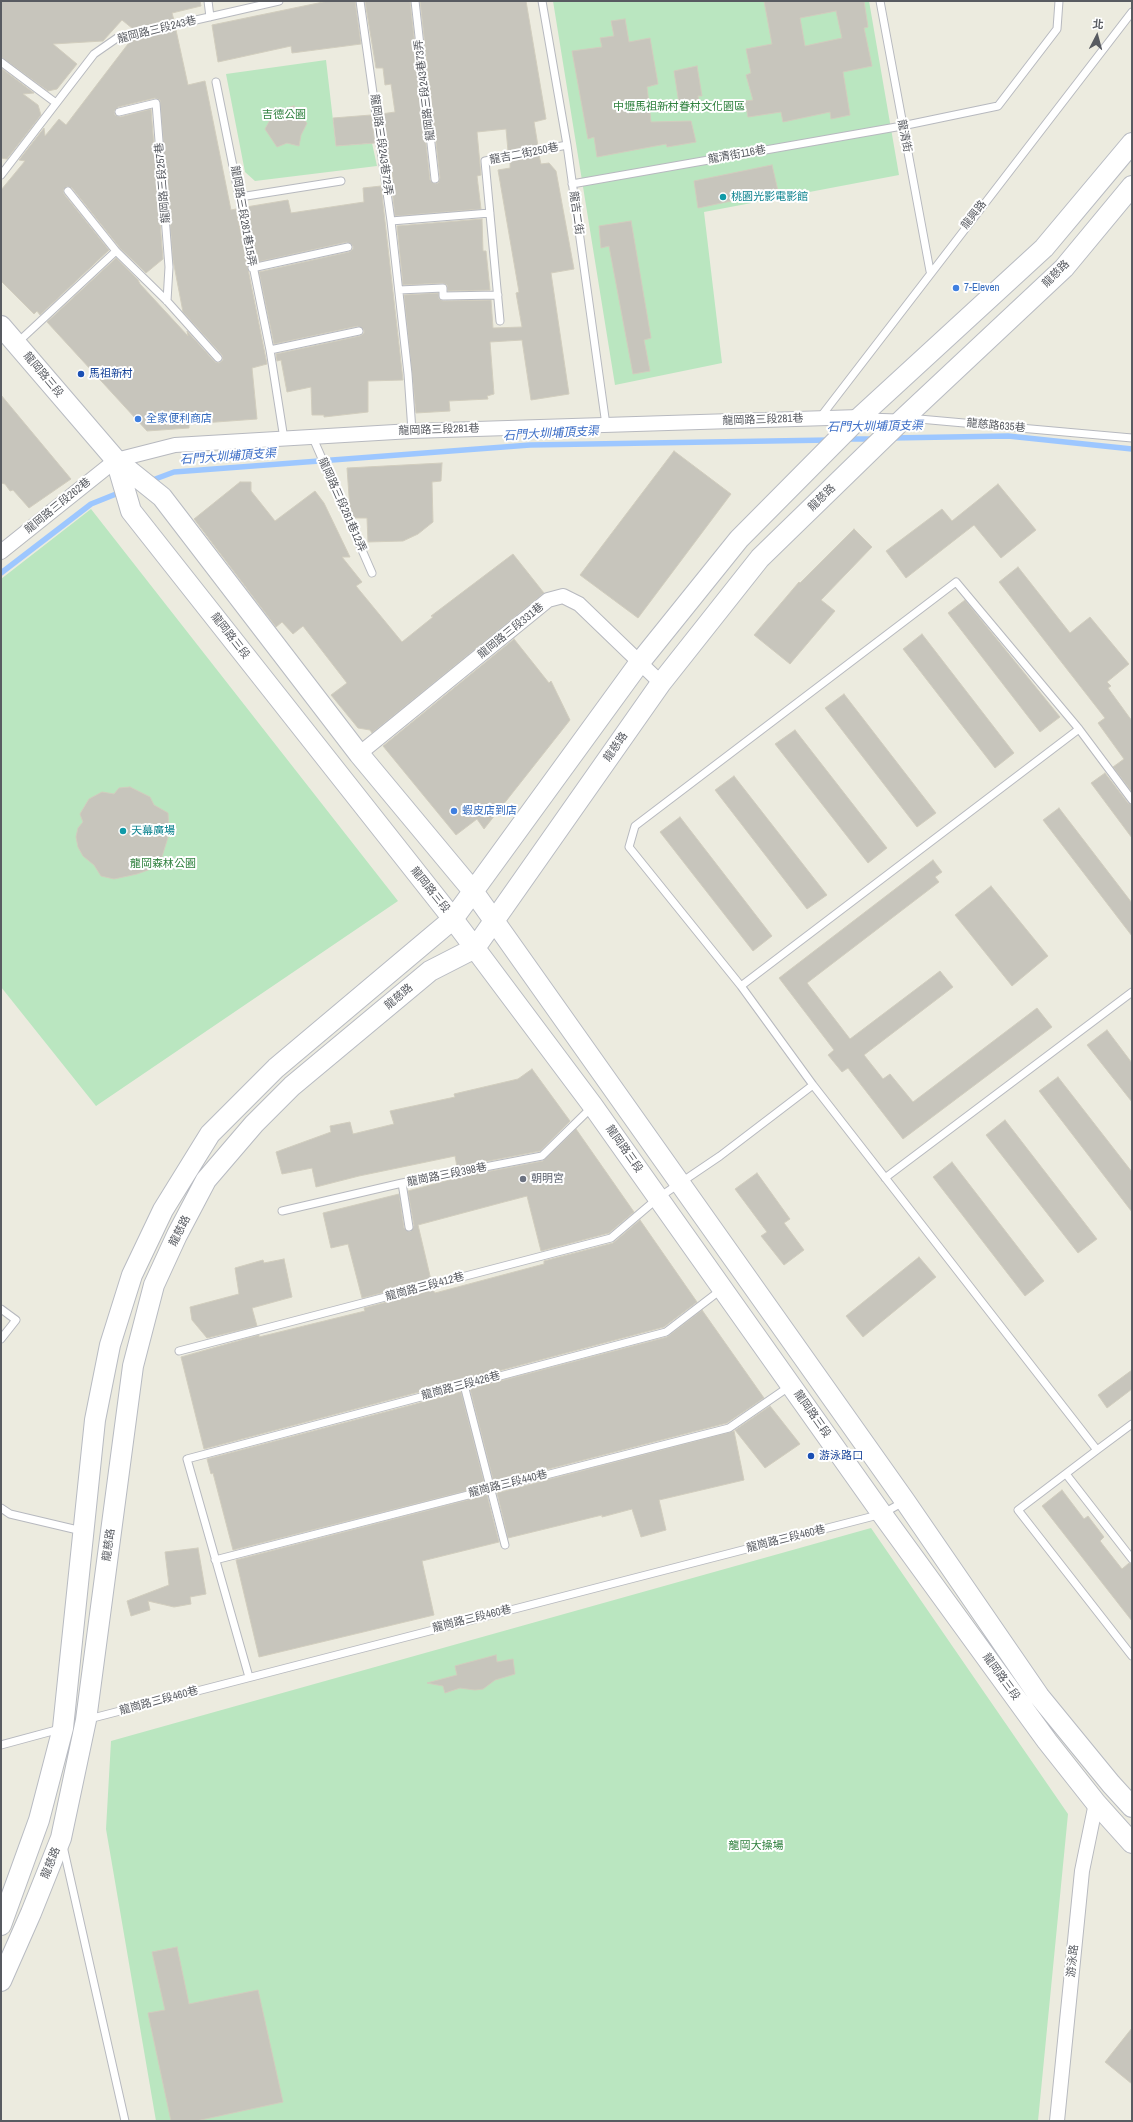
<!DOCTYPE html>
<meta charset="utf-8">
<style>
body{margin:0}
#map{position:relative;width:1133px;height:2122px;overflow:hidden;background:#ecebdf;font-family:"Archivo Narrow","Noto Sans TC",sans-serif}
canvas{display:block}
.frame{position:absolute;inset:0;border:2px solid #585b61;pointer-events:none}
.north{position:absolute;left:1077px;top:16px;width:40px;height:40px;-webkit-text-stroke:3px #fff;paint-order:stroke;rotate:6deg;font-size:11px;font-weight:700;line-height:16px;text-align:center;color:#585b61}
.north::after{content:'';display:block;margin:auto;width:14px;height:18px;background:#585b61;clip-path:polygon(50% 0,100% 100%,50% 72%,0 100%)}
</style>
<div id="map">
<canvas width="1133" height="2122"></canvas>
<div class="frame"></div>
<div class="north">北</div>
</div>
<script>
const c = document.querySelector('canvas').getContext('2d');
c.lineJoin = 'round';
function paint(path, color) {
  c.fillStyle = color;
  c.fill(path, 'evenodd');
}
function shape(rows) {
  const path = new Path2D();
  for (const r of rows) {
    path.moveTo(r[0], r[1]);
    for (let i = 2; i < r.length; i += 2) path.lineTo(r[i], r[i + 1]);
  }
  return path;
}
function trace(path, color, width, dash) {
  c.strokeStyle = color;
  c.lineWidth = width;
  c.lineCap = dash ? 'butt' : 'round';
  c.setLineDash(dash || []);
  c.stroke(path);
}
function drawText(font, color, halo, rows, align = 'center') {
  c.font = font + ' "Archivo Narrow","Noto Sans TC",sans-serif';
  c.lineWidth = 4;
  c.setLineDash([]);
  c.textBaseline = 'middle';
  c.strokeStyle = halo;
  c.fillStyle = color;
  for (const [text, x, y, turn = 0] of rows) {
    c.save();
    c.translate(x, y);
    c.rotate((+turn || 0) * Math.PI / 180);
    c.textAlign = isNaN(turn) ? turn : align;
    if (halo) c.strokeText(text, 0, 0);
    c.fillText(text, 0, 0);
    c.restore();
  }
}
const green = shape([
 [553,1,869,1,899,175,704,212,722,363,615,385],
 [326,60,336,146,372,143,377,166,255,181,245,172,226,74],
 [91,509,398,901,96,1106,1,987,1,579],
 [871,1528,1068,1814,1038,2121,156,2121,106,1829,111,1741]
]);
const stream = shape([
 [891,438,1008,436,1132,449],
 [845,439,874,439],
 [150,481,174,472,530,445,830,440],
 [1,573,91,504,121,492]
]);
const building = shape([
 [1,1,200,1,201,6,172,13,174,20,133,29,122,20,103,41,53,44,77,64,57,89,48,91,1,57,1,1],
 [328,1,355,1,361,44,292,53,291,46,218,62,212,25,328,1],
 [365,1,410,1,430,180,435,184,438,183,440,178,420,1,526,1,546,119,534,122,538,146,508,151,506,129,477,132,481,175,477,176,481,209,395,216,391,179,393,179,381,114,395,112,391,84,385,85,383,68,376,68,365,1],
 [764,1,864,1,868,27,864,28,872,66,843,72,850,115,831,119,830,112,783,122,781,112,748,117,745,101,753,100,746,75,751,73,746,49,772,44,764,1],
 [836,11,842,38,805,46,800,18,836,11],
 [625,19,629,42,650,38,658,84,647,87,651,122,691,121,696,142,667,147,666,144,597,157,594,137,588,139,572,51,602,47,600,38,614,36,611,21,625,19],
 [176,30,188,85,205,81,231,210,236,209,267,364,252,368,257,419,189,424,189,428,147,431,47,322,116,258,138,280,140,284,188,336,187,331,215,362,219,363,223,360,222,355,183,312,173,260,160,100,155,98,118,107,114,111,115,115,120,117,151,109,163,259,146,273,120,248,72,188,67,186,63,190,64,194,109,250,40,315,37,311,34,314,1,281,1,190,25,161,19,160,44,128,45,136,59,119,66,125,131,40,176,30],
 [697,66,702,96,698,96,700,107,680,110,674,71,697,66],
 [1,68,34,93,23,94,38,105,41,115,7,159,1,158,1,68],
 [294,106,299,116,307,123,301,135,299,146,287,143,277,147,265,129,270,120,273,108,284,109,294,106],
 [371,115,375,143,336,146,333,118,371,115],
 [539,155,541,164,549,163,556,171,574,269,551,273,569,394,531,400,522,340,490,342,494,394,487,396,488,399,449,401,450,411,416,413,404,295,438,293,439,299,443,301,491,300,493,328,522,327,516,293,519,292,498,170,510,168,510,161,539,155],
 [772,165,778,191,698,208,694,181,772,165],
 [381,186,403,380,368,381,368,412,324,417,324,415,312,415,311,387,287,392,281,360,277,361,276,354,360,336,364,333,364,330,358,326,274,344,259,272,349,252,353,249,353,246,347,242,257,262,246,207,288,200,291,213,364,202,363,188,381,186],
 [482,219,483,251,486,251,490,290,448,291,447,285,443,283,403,285,397,226,482,219],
 [631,221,651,338,644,340,650,371,633,374,609,246,601,248,599,226,631,221],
 [1,395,71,479,29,508,13,490,10,491,5,484,1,483,1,395],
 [674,451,731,494,638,618,580,575,674,451],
 [442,463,441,481,432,482,433,522,418,534,403,541,368,542,367,518,354,518,350,510,347,468,442,463],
 [240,482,251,482,251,491,275,521,315,491,324,503,350,557,342,557,362,582,356,586,402,642,433,617,431,616,513,554,544,593,372,733,370,730,358,728,331,695,347,683,303,626,293,634,282,622,276,627,194,519,240,482],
 [998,484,1036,530,1001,558,974,525,906,578,886,551,942,509,952,521,998,484],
 [854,529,872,547,821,600,835,611,790,664,754,635,799,582,800,583,854,529],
 [1018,567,1070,633,1090,617,1129,664,1107,682,1111,686,1108,688,1132,721,1132,792,1113,767,1124,759,1098,723,1105,718,999,582,1018,567],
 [965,600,1060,717,1040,732,948,613,965,600],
 [922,634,1014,753,995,768,903,649,922,634],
 [514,639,549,683,551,681,570,720,484,829,477,819,456,835,383,746,514,639],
 [844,694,936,813,917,827,825,708,844,694],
 [795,730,887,848,868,863,775,744,795,730],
 [1105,773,1128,803,1132,805,1132,838,1091,783,1105,773],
 [734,776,827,895,807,909,715,790,734,776],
 [130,787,150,797,154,805,168,813,169,834,159,866,137,874,114,879,101,876,94,865,83,856,78,847,76,837,78,828,83,822,80,814,89,799,102,792,114,794,119,788,130,787],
 [1059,808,1132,903,1132,936,1043,820,1059,808],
 [680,817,772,936,753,951,660,832,680,817],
 [933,860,942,872,935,877,939,882,807,983,850,1039,940,971,953,987,864,1055,883,1079,890,1074,913,1102,1037,1008,1052,1027,903,1139,848,1068,842,1072,828,1055,834,1050,779,978,933,860],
 [991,886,1048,956,1012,986,955,915,991,886],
 [1107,1030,1132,1063,1132,1102,1087,1045,1107,1030],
 [532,1069,570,1121,540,1151,457,1167,455,1156,359,1176,316,1187,312,1168,282,1174,276,1152,331,1132,330,1126,350,1122,353,1134,394,1124,390,1111,455,1097,454,1094,518,1079,532,1069],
 [1058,1077,1132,1172,1132,1212,1039,1091,1058,1077],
 [1005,1120,1097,1239,1078,1253,986,1135,1005,1120],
 [576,1129,634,1212,609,1233,541,1251,527,1196,504,1202,418,1225,431,1280,362,1298,348,1244,331,1248,323,1213,399,1194,404,1228,410,1232,414,1226,408,1191,460,1177,543,1161,576,1129],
 [952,1162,1044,1281,1025,1296,933,1177,952,1162],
 [757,1173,790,1219,784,1223,804,1250,784,1265,761,1236,767,1232,735,1189,757,1173],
 [640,1220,697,1302,664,1327,204,1449,181,1357,259,1335,259,1337,365,1311,364,1308,433,1290,435,1293,544,1264,544,1261,613,1243,640,1220],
 [919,1257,936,1277,863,1337,846,1316,919,1257],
 [284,1259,292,1297,252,1308,257,1326,207,1338,192,1320,190,1307,239,1294,235,1268,263,1260,264,1263,284,1259],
 [702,1310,764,1398,727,1423,494,1483,470,1389,667,1337,702,1310],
 [1132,1370,1132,1389,1107,1408,1098,1395,1132,1370],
 [461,1392,485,1486,233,1550,213,1473,211,1474,207,1459,461,1392],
 [770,1406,800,1444,765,1468,735,1430,770,1406],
 [734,1431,744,1480,659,1500,666,1530,641,1537,632,1509,602,1517,602,1515,508,1538,497,1493,734,1431],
 [1062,1490,1084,1519,1088,1516,1104,1537,1100,1541,1122,1569,1129,1563,1132,1564,1132,1621,1042,1506,1062,1490],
 [487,1495,499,1542,422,1561,434,1615,259,1657,236,1560,487,1495],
 [198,1548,206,1594,190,1597,191,1604,174,1607,148,1601,150,1610,131,1616,127,1601,169,1585,165,1552,198,1548],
 [496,1655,497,1662,513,1659,515,1674,495,1680,483,1689,475,1690,460,1688,445,1693,443,1686,427,1683,457,1675,455,1666,496,1655],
 [177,1947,189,2004,258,1990,283,2102,196,2121,171,2121,148,2013,165,2010,152,1952,177,1947],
 [1132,2028,1132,2084,1105,2062,1132,2028]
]);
const lane = shape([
 [208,1,210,17],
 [360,1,391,221,408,374,412,431],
 [415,1,435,179],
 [542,1,567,145,606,425],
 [880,1,930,271],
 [1,62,56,103],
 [216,82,270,350,284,439],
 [119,112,156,103,169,267,167,301],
 [1,175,94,54,117,38,279,1],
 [572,184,902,126,998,106,1057,29,1059,1],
 [68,191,116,251,167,301,218,358],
 [240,197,341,181],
 [391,221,490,213],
 [252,268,348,247],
 [399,290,443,288,443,296,498,295],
 [500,321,485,161,567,145],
 [17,343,116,251],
 [270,350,359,331],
 [866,417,898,418],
 [908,418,1132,438],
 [819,419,1132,12],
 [313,438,372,573],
 [1132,800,1079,729,741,986,813,1085,1097,1450,1132,1424],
 [741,986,629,847,635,826,956,582,1079,729],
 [885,1178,1132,992],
 [402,1183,409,1227],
 [282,1211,402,1183,542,1156,592,1107],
 [1,1309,16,1320,1,1339],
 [179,1351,611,1238,658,1198,720,1156,813,1085],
 [464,1385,505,1545],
 [1097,1450,1018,1510,1132,1656],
 [1066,1474,1132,1559],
 [1,1508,10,1514,82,1531],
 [215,1560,729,1428,790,1386],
 [249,1677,187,1459,666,1332,722,1289],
 [89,1719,882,1514,905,1501],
 [1,1745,60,1729],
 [63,1846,125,2121]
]);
const street = shape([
 [1,552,116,460,175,445,412,431,860,417],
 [359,754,548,600,563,596,579,604,661,683],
 [1057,2121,1082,1871,1096,1803]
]);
const secondary = shape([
 [1,326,116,460,162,497,359,754,473,891,905,1501,1039,1696,1111,1784,1132,1807],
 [116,460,131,511,453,919,593,1106,882,1514,1047,1741,1096,1803,1132,1843],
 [1,1925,39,1820,63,1728,95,1420,110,1345,132,1275,163,1210,210,1134,276,1068,453,919,640,662,739,539,860,417,1044,248,1132,143],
 [1,1981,31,1913,61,1838,86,1720,133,1366,154,1285,177,1235,206,1180,254,1124,292,1086,430,971,475,948,661,683,760,558,904,418,1064,268,1132,186]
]);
const markers = [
 [723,197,4,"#0f9aa8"],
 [956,288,4,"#3f7fe0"],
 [81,374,4,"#1a4fb4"],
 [138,419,4,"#3f7fe0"],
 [454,811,4,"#3f7fe0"],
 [123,831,4,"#0f9aa8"],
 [523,1179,4,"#6b7280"],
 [811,1456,4,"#1a4fb4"]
];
const streetNames = [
 ["龍岡路三段243巷",157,30,-14],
 ["龍岡路三段243巷73弄",425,90,-97],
 ["龍清街",904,136,79],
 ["龍岡路三段243巷72弄",381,145,82],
 ["龍吉二街250巷",524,154,-11],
 ["龍清街116巷",737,155,-10],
 ["龍岡路三段257巷",163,183,-95],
 ["龍吉二街",576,213,82],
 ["龍興路",974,215,-52],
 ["龍岡路三段281巷15弄",243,216,80],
 ["龍慈路",1056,274,-45],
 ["龍岡路三段",43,375,50],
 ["龍岡路三段281巷",763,420,-2],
 ["龍慈路635巷",996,426,5],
 ["龍岡路三段281巷",439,430,-2],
 ["龍慈路",822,498,-44],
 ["龍岡路三段281巷12弄",342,505,66],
 ["龍岡路三段262巷",58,506,-39],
 ["龍岡路三段331巷",511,631,-39],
 ["龍岡路三段",230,636,52],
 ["龍慈路",616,747,-55],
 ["龍岡路三段",430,890,51],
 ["龍慈路",399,997,-40],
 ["龍岡路三段",624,1149,55],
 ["龍崗路三段398巷",447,1175,-11],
 ["龍慈路",180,1231,-63],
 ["龍崗路三段412巷",425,1287,-15],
 ["龍崗路三段426巷",461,1386,-15],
 ["龍岡路三段",812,1414,55],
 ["龍崗路三段440巷",508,1484,-14],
 ["龍崗路三段460巷",786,1539,-14],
 ["龍慈路",109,1545,-82],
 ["龍崗路三段460巷",472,1619,-14],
 ["龍岡路三段",1001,1677,54],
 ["龍崗路三段460巷",159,1701,-15],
 ["龍慈路",51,1863,-68],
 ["游泳路",1073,1961,-84]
];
const parkNames = [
 ["中壢馬祖新村眷村文化園區",679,107],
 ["吉德公園",284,115],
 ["龍岡森林公園",163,864],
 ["龍岡大操場",756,1846]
];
const cultureNames = [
 ["桃園光影電影館",731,197],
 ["天幕廣場",131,831]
];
const shopNames = [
 ["7-Eleven",964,288],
 ["全家便利商店",146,419],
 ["蝦皮店到店",462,811]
];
const transitNames = [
 ["馬祖新村",89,374],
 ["游泳路口",819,1456]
];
const worshipNames = [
 ["朝明宮",531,1179]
];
const waterNames = [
 ["石門大圳埔頂支渠",875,427,-1],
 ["石門大圳埔頂支渠",551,434,-3],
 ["石門大圳埔頂支渠",228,457,-4]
];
paint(green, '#bae6c0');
trace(stream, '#9dc7ff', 5.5);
paint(building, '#c7c5bc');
trace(building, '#d1cdbe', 1);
trace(lane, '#b7b9bf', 9);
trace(street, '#b7b9bf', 16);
trace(secondary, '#b8bbc2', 22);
trace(lane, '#fff', 7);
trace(street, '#fff', 14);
trace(secondary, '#fff', 20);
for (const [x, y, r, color] of markers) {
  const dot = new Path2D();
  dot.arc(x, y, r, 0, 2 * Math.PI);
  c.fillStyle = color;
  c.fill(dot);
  trace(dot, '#fff', 1.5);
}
drawText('11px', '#585b61', '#fff', streetNames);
drawText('11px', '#2f813e', '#fff', parkNames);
drawText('11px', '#0d838f', '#fff', cultureNames, 'left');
drawText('11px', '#366cbe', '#fff', shopNames, 'left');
drawText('11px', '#164399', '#fff', transitNames, 'left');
drawText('11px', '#5b616d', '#fff', worshipNames, 'left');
drawText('italic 12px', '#3b6dc6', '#fff', waterNames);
</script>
